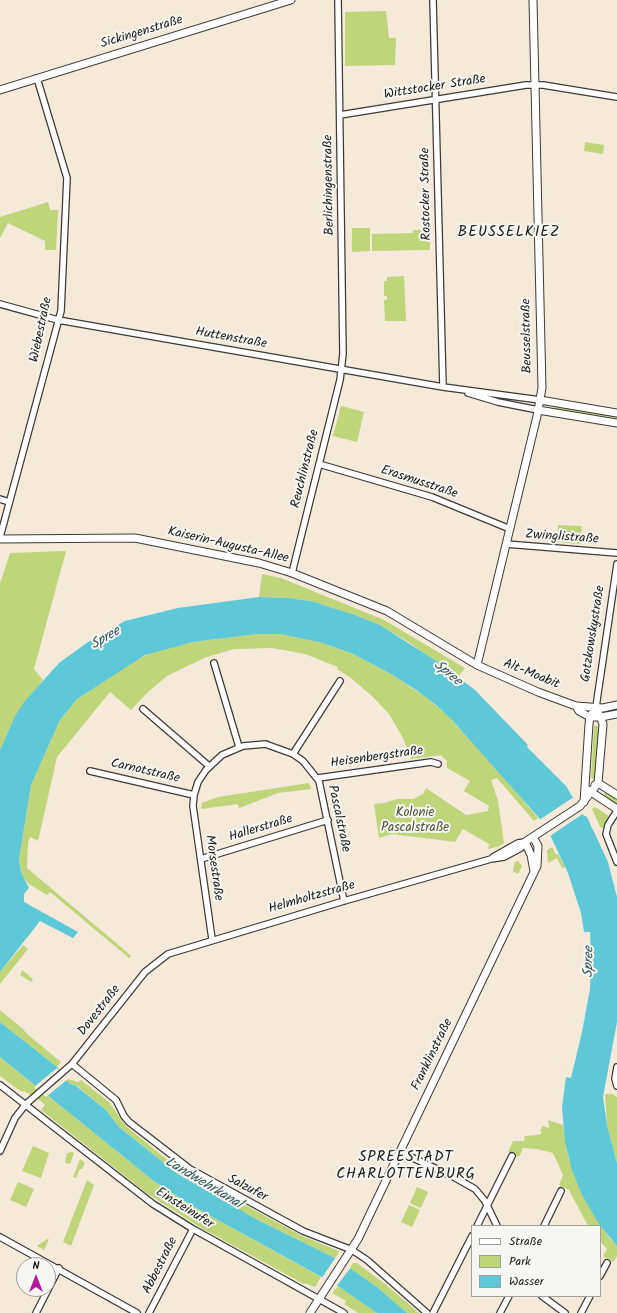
<!DOCTYPE html>
<meta charset="utf-8">
<style>
body{margin:0}
#map{position:relative;width:617px;height:1313px;overflow:hidden;background:#f5e9d9;font-family:Kalam,sans-serif}
canvas{display:block}
.legend{position:absolute;left:471px;top:1225px;width:130px;height:72px;box-sizing:border-box;background:#f6f6f2;border:1px solid #9f9f9c;margin:0;padding:5px 7px;list-style:none;font-size:12px;color:#1c1c1c}
.legend li{display:flex;align-items:center;gap:8px;height:20px}
.legend b{width:20px;border:1px solid #9f9f9c}
.north{position:absolute;left:16px;top:1257px;width:40px;height:40px;box-sizing:border-box;background:#f6f6f2;border:1px solid #9f9f9c;border-radius:50%;rotate:0deg;font-size:11px;font-weight:700;line-height:16px;text-align:center;color:#1c1c1c}
.north::after{content:'';display:block;margin:auto;width:14px;height:18px;background:#b5179e;clip-path:polygon(50% 0,100% 100%,50% 72%,0 100%)}
</style>
<div id="map">
<canvas width="617" height="1313"></canvas>
<ul class="legend">
<li><b style="height:5px;background:#fff"></b>Straße</li>
<li><b style="height:11px;background:#bed57a"></b>Park</li>
<li><b style="height:11px;background:#5ec8d8"></b>Wasser</li>
</ul>
<div class="north">N</div>
</div>
<script>
const c = document.querySelector('canvas').getContext('2d');
c.lineJoin = 'round';
function paint(path, color) {
  c.fillStyle = color;
  c.fill(path, 'evenodd');
}
function shape(rows) {
  const path = new Path2D();
  for (const r of rows) {
    path.moveTo(r[0], r[1]);
    for (let i = 2; i < r.length; i += 2) path.lineTo(r[i], r[i + 1]);
  }
  return path;
}
function trace(path, color, width, dash) {
  c.strokeStyle = color;
  c.lineWidth = width;
  c.lineCap = dash ? 'butt' : 'round';
  c.setLineDash(dash || []);
  c.stroke(path);
}
function drawText(font, color, halo, rows, align = 'center') {
  c.font = font + ' Kalam,sans-serif';
  c.lineWidth = 4;
  c.setLineDash([]);
  c.textBaseline = 'middle';
  c.strokeStyle = halo;
  c.fillStyle = color;
  for (const [text, x, y, turn = 0] of rows) {
    c.save();
    c.translate(x, y);
    c.rotate((+turn || 0) * Math.PI / 180);
    c.textAlign = isNaN(turn) ? turn : align;
    if (halo) c.strokeText(text, 0, 0);
    c.fillText(text, 0, 0);
    c.restore();
  }
}
const green = shape([
 [386,11,389,38,396,38,395,65,345,66,345,12],
 [585,142,604,145,603,154,584,151],
 [48,202,50,210,58,210,56,250,45,250,45,241,8,223,0,238,0,217],
 [352,228,370,228,370,251,352,252],
 [413,230,430,230,430,250,372,251,372,234,413,233],
 [404,276,406,321,385,321,384,300,387,300,387,296,384,296,384,281,387,281,387,277],
 [341,406,364,412,357,442,333,436],
 [555,407,617,416,617,418,555,409],
 [558,525,582,526,580,544,557,542],
 [66,551,34,669,43,680,14,718,0,750,0,584,10,553],
 [262,574,281,578,384,620,465,668,458,677,410,643,380,625,352,614,311,601,288,598,259,597],
 [258,634,279,634,319,642,351,653,391,674,427,698,446,714,503,776,538,818,534,821,497,778,491,780,498,801,504,843,500,846,488,849,489,844,463,829,455,842,392,834,379,838,374,804,384,803,397,799,413,799,423,794,426,788,466,815,488,811,489,806,464,791,470,781,447,768,447,761,441,755,411,759,403,738,389,714,373,697,351,678,337,669,338,667,305,654,272,648,234,649,204,658,167,676,148,692,131,710,110,692,57,757,38,841,30,837,28,843,27,868,128,953,131,956,129,958,50,892,47,895,29,884,22,876,19,859,31,785,60,720,77,699,137,659,159,650,193,642],
 [594,726,599,726,599,729,595,776,593,779,591,777],
 [309,783,311,789,278,793,239,808,238,804,201,809,202,803,218,797],
 [606,791,617,798,617,805,603,797],
 [595,807,609,816,603,828,600,827,592,809],
 [552,847,556,855,558,854,565,867,562,868,557,858,548,863,547,850],
 [518,861,522,866,518,874,513,871,515,862],
 [23,945,28,949,0,984,0,972],
 [22,970,33,979,31,982,20,975],
 [0,1010,23,1029,27,1034,61,1062,57,1067,0,1022],
 [0,1057,155,1182,196,1208,321,1277,315,1287,305,1283,304,1284,203,1229,145,1192,41,1110,45,1105,41,1101,24,1091,22,1092,0,1076],
 [68,1079,78,1082,81,1080,90,1087,109,1102,126,1126,161,1155,190,1175,302,1236,339,1251,338,1254,335,1258,256,1219,178,1174,119,1127,106,1110,76,1085,70,1084,66,1080],
 [605,1094,612,1094,617,1097,617,1163,607,1125],
 [548,1120,563,1125,567,1152,582,1195,609,1237,617,1246,617,1256,613,1262,603,1256,607,1249,600,1241,600,1226,588,1226,569,1190,559,1185,563,1175,553,1153,537,1149,523,1148,519,1157,508,1152,513,1141,524,1141,525,1136,538,1135,542,1133,540,1130,543,1126,549,1128],
 [33,1146,49,1153,41,1178,22,1171],
 [71,1152,74,1153,70,1164,65,1163,67,1153],
 [80,1159,85,1163,82,1169,80,1169,76,1178,73,1177],
 [87,1180,94,1185,71,1246,63,1242],
 [18,1182,34,1189,26,1207,10,1200],
 [417,1187,428,1192,421,1208,410,1203],
 [409,1205,420,1210,412,1227,401,1222],
 [47,1239,49,1239,44,1250,37,1246],
 [353,1263,357,1263,385,1284,419,1313,407,1313,377,1287,349,1268],
 [338,1286,353,1296,377,1313,358,1313,344,1304,346,1301,332,1293]
]);
const water = shape([
 [259,597,288,598,311,601,352,614,380,625,438,662,475,690,528,745,527,747,566,786,583,815,587,817,608,862,617,897,617,1022,603,1097,607,1125,617,1163,617,1246,599,1224,582,1195,572,1170,565,1142,562,1107,566,1077,571,1078,582,1032,590,989,591,959,590,932,584,932,581,913,568,873,551,837,540,819,452,720,436,705,416,690,391,674,351,653,319,642,279,634,258,634,193,642,145,655,77,699,60,720,31,785,19,859,21,872,29,888,24,894,24,902,78,932,73,938,40,921,0,972,0,750,14,718,24,702,59,663,88,642,125,621,178,608],
 [0,1022,57,1067,63,1073,61,1075,70,1084,75,1085,106,1110,119,1127,178,1174,256,1219,335,1258,377,1287,407,1313,377,1313,338,1286,196,1208,155,1182,0,1057]
]);
const pier = shape([
 [574,797,584,813,550,836,539,820],
 [57,1068,68,1079,46,1097,34,1087],
 [336,1257,351,1267,336,1287,321,1279]
]);
const minor = shape([
 [433,0,443,387],
 [340,115,526,85,543,85,617,97],
 [0,304,58,320,443,387,540,400],
 [468,393,498,402,538,410],
 [319,464,432,497,510,529],
 [0,499,9,502],
 [0,537,61,311,67,178,37,78],
 [506,544,617,553],
 [292,573,340,380,343,354,338,0],
 [214,663,239,747],
 [596,707,617,564],
 [143,709,209,766],
 [268,745,293,754,303,761,319,781,344,901],
 [293,754,340,681],
 [90,771,194,795],
 [318,778,431,762,438,764],
 [617,811,608,825,606,834,617,862],
 [493,857,518,843,525,842],
 [201,859,328,820],
 [212,939,193,806,194,795,198,782,206,770,222,755,243,746,266,744],
 [72,1064,116,1100,124,1116,129,1122,190,1169,303,1231,352,1250,367,1260,427,1313],
 [617,1067,615,1079,617,1086],
 [0,1085,153,1204,193,1229,344,1313],
 [0,1151,15,1118,26,1104,72,1064,145,972,168,954,344,901,491,859,504,857,521,848,525,842],
 [400,1152,452,1176,475,1189,485,1201,497,1226],
 [477,1226,512,1156],
 [544,1226,561,1191],
 [0,1237,137,1313],
 [600,1276,607,1263],
 [542,1296,565,1313],
 [36,1313,59,1268],
 [149,1313,193,1229],
 [433,1313,472,1236],
 [500,1313,509,1296],
 [581,1313,590,1296]
]);
const major = shape([
 [0,90,291,0],
 [540,400,617,413],
 [538,410,617,423],
 [0,539,135,538,259,563,292,573,387,611,477,665,538,692,576,706,603,708,617,705],
 [477,665,537,416,542,388,533,0],
 [576,706,579,711,590,717,601,717,617,714],
 [595,785,598,783,617,795],
 [588,790,617,809],
 [584,802,589,724,590,717,596,707],
 [534,871,531,855,525,842,580,806,598,783,603,724,596,707],
 [310,1313,358,1239,537,866,538,846,533,837]
]);
const streetNames = [
 ["Sickingenstraße",142,33,-17],
 ["Wittstocker Straße",435,88,-9],
 ["Berlichingenstraße",330,185,-91],
 ["Rostocker Straße",427,194,-91],
 ["Wiebestraße",42,330,-78],
 ["Beusselstraße",528,336,-91],
 ["Huttenstraße",231,339,10],
 ["Reuchlinstraße",306,469,-76],
 ["Erasmusstraße",419,483,18],
 ["Zwinglistraße",562,538,4],
 ["Kaiserin-Augusta-Allee",228,546,13],
 ["Gotzkowskystraße",594,634,-81],
 ["Alt-Moabit",531,675,22],
 ["Heisenbergstraße",377,758,-8],
 ["Carnotstraße",145,772,13],
 ["Pascalstraße",338,819,78],
 ["Hallerstraße",261,829,-17],
 ["Morsestraße",213,868,82],
 ["Helmholtzstraße",312,898,-16],
 ["Dovestraße",100,1011,-52],
 ["Franklinstraße",433,1055,-64],
 ["Salzufer",247,1189,28],
 ["Einsteinufer",184,1209,32],
 ["Abbestraße",161,1266,-63]
];
const parkNames = [
 ["Kolonie",415,814],
 ["Pascalstraße",415,829]
];
const waterNames = [
 ["Spree",106,639,-31],
 ["Spree",447,674,40],
 ["Spree",590,962,-89],
 ["Landwehrkanal",203,1184,31]
];
const quarterNames = [
 ["BEUSSELKIEZ",509,233],
 ["SPREESTADT",406,1158],
 ["CHARLOTTENBURG",406,1175]
];
paint(green, '#bed57a');
paint(water, '#5ec8d8');
paint(pier, '#f5e9d9');
trace(minor, '#3d3b38', 8);
trace(major, '#3d3b38', 9);
trace(minor, '#fff', 5.5);
trace(major, '#fff', 7);
drawText('13px', '#1c1c1c', '#f6f6f2', streetNames);
drawText('13px', '#4d5438', '#f6f6f2', parkNames);
drawText('italic 14px', '#33585e', '#f6f6f2', waterNames);
c.letterSpacing = '1px';
drawText('15px', '#1c1c1c', '#f6f6f2', quarterNames);
c.letterSpacing = '0px';
</script>
